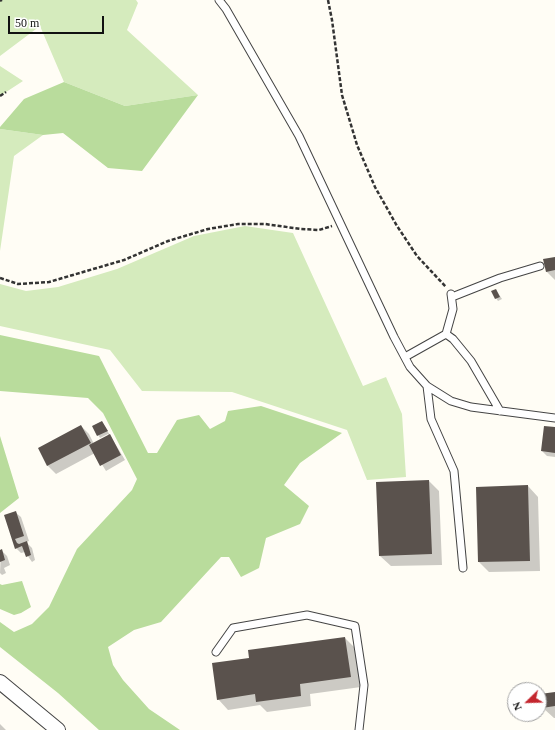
<!DOCTYPE html>
<style>
body{margin:0}
#map{position:relative;width:555px;height:730px;overflow:hidden;background:#fffdf5;font-family:Georgia,serif}
canvas{display:block}
.north{position:absolute;left:507px;top:682px;width:40px;height:40px;box-sizing:border-box;background:#fff;border:1px solid #a0a0a0;border-radius:50%;rotate:247deg;font-size:11px;font-weight:700;line-height:16px;text-align:center;color:#111}
.north::after{content:'';display:block;margin:auto;width:14px;height:18px;background:#c4262e;clip-path:polygon(50% 0,100% 100%,50% 72%,0 100%)}
.scale{position:absolute;left:8px;top:16px;width:96px;height:18px;box-sizing:border-box;border:2px solid #111;border-top:0;padding-left:5px;font-size:12px;line-height:14px;white-space:nowrap;color:#111;-webkit-text-stroke:3px #fff;paint-order:stroke}
</style>
<div id="map">
<canvas width="555" height="730"></canvas>
<div class="north">N</div>
<div class="scale">50 m</div>
</div>
<script>
const c = document.querySelector('canvas').getContext('2d');
c.lineJoin = 'round';
function paint(path, color) {
  c.fillStyle = color;
  c.fill(path, 'evenodd');
}
function shape(rows) {
  const path = new Path2D();
  for (const r of rows) {
    path.moveTo(r[0], r[1]);
    for (let i = 2; i < r.length; i += 2) path.lineTo(r[i], r[i + 1]);
  }
  return path;
}
function trace(path, color, width, dash) {
  c.strokeStyle = color;
  c.lineWidth = width;
  c.lineCap = dash ? 'butt' : 'round';
  c.setLineDash(dash || []);
  c.stroke(path);
}
const green = shape([
 [0,0,136,0,138,3,127,30,198,95,125,106,64,82,40,26,0,56],
 [0,66,23,81,0,96],
 [0,129,43,135,14,156,0,251],
 [245,226,293,233,363,386,386,377,402,414,406,477,367,480,347,430,232,392,142,391,110,350,0,326,0,284,26,291,58,287,117,269,194,236]
]);
const forest = shape([
 [64,82,125,106,198,95,142,171,108,168,63,133,43,135,0,129,0,127,24,99],
 [0,335,99,356,148,453,157,453,177,420,199,415,210,429,225,421,228,411,261,406,342,433,300,463,284,485,309,506,300,524,266,538,259,568,241,577,229,557,221,557,161,622,134,630,108,647,113,665,123,680,149,709,180,730,99,730,58,693,0,647,0,622,14,632,32,624,49,607,77,549,132,490,137,479,103,413,88,398,0,391],
 [0,436,19,498,0,513],
 [22,581,31,607,21,613,14,615,0,609,0,584,2,585]
]);
const shadow = shape([
 [555,258,555,280,546,271],
 [496,290,502,299,498,301,492,292],
 [102,422,125,460,106,471,95,453,56,474,48,466,39,449,81,426,89,434,94,444,109,436,108,434,100,438,93,426],
 [555,428,555,457,547,456,542,451],
 [429,481,439,491,442,565,391,566,380,556],
 [528,486,538,497,540,571,489,572,479,562],
 [15,512,21,517,29,541,26,542,32,548,35,560,32,562,25,552,21,553,16,548,5,516],
 [1,550,7,556,10,565,4,568,6,573,2,575,0,573],
 [345,638,356,649,361,687,310,694,311,706,267,712,260,705,228,710,218,699,251,659],
 [555,693,555,718,554,718,543,708,541,695],
 [0,724,6,730,0,730]
]);
const building = shape([
 [555,257,555,270,546,272,543,259],
 [496,289,500,297,495,299,491,291],
 [102,421,108,431,97,436,92,426],
 [81,425,91,443,47,466,38,448],
 [544,426,555,427,555,453,541,451],
 [110,434,121,455,100,466,89,445],
 [429,480,432,554,379,556,376,482],
 [528,485,530,561,478,562,476,487],
 [16,511,24,536,15,539,17,543,19,544,27,541,31,555,26,557,22,546,15,549,4,515],
 [2,549,5,560,0,562,0,550],
 [345,637,351,677,300,684,301,696,256,702,255,694,217,700,212,663,249,658,248,650],
 [555,692,555,706,542,708,540,694]
]);
const path = shape([
 [328,0,332,20,342,95,357,145,375,187,397,226,417,256,446,287],
 [0,1,2,0],
 [0,96,6,92],
 [0,278,18,284,49,282,124,260,168,241,208,229,238,224,265,224,301,229,319,230,332,226]
]);
const lane = shape([
 [219,0,226,9,299,136,394,337,410,367,427,386,451,401,471,407,555,418],
 [452,297,500,278,540,266],
 [446,334,453,339,471,361,500,411],
 [405,357,446,334,453,309,451,294],
 [427,386,431,419,454,471,463,568],
 [216,652,233,628,307,615,355,626,364,685,359,730]
]);
const street = shape([
 [0,682,58,730]
]);
paint(green, '#d5ebbd');
paint(forest, '#b9dc9c');
paint(shadow, '#0003');
paint(building, '#5a524d');
trace(lane, '#444', 9);
trace(street, '#444', 16);
trace(path, '#333', 2.5, [4, 2]);
trace(lane, '#fff', 7);
trace(street, '#fff', 14);
</script>
